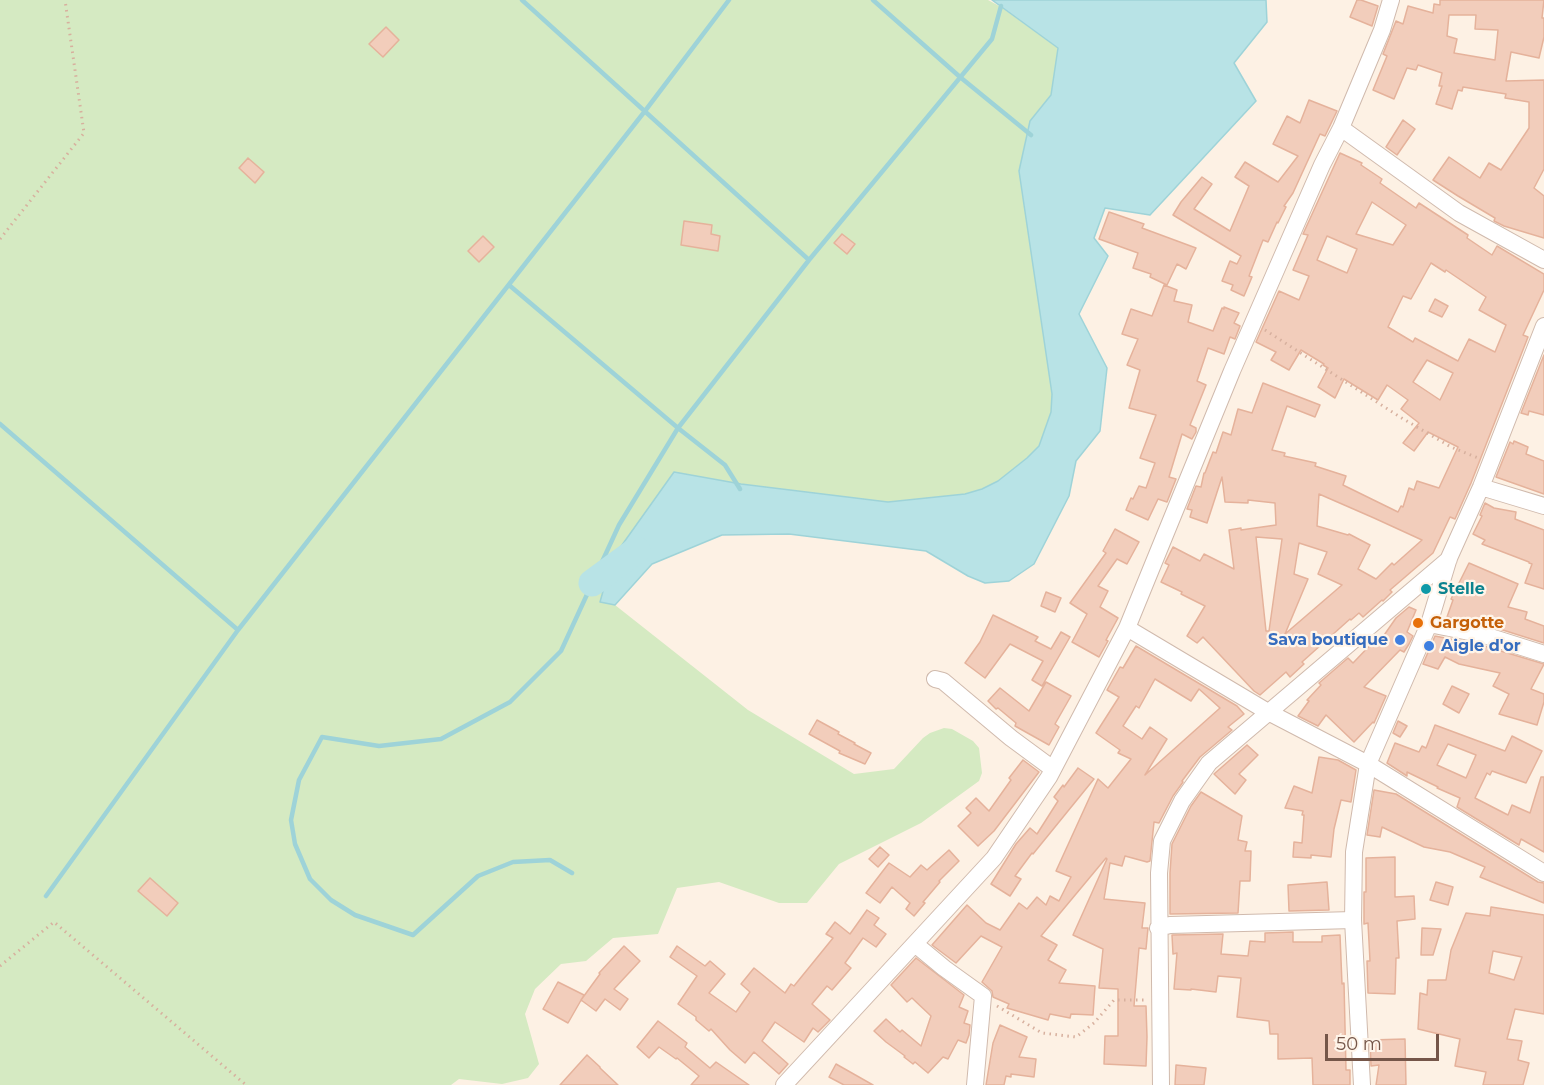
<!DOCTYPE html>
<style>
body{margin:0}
#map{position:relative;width:1544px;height:1085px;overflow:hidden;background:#fdf1e4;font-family:Montserrat,sans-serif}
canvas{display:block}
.scale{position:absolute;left:1325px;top:1034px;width:114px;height:27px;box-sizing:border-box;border:3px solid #755649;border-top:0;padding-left:8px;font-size:18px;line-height:21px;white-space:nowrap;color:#755649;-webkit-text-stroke:4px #fff5ea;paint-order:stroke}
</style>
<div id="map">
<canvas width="1544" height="1085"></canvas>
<div class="scale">50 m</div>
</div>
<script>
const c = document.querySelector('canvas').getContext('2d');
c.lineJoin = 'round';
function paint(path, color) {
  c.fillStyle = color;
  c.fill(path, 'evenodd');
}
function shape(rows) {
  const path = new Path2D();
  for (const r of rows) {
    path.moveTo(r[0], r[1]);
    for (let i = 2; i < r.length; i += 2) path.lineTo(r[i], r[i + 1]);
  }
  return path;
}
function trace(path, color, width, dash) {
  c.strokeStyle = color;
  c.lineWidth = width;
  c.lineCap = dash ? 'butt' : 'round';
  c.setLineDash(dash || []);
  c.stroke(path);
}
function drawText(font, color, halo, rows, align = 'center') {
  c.font = font + ' Montserrat,sans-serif';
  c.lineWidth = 4.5;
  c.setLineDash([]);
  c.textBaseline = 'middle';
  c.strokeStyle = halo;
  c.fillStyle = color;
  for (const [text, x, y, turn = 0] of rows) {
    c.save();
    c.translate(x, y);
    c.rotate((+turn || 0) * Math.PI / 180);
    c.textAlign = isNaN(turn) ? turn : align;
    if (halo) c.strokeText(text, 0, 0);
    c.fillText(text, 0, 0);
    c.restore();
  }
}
const green = shape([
 [0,0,988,0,1001,7,1058,48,1051,95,1030,121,1019,171,1052,394,1051,412,1039,446,1027,458,998,481,982,489,965,494,888,502,741,484,674,472,600,602,615,605,748,710,854,774,894,769,923,738,930,733,944,728,952,729,973,741,979,748,982,773,979,781,921,823,839,864,807,903,779,903,719,882,677,888,658,934,613,938,586,961,561,964,535,989,525,1014,539,1064,528,1078,502,1084,459,1079,451,1085,0,1085]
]);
const water = shape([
 [992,0,1266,0,1267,22,1234,63,1256,101,1150,215,1105,208,1094,238,1108,256,1079,314,1107,368,1100,431,1076,461,1069,496,1034,564,1009,581,985,583,968,576,926,551,789,534,722,535,652,564,615,605,600,602,612,559,674,472,741,484,888,502,965,494,982,489,998,481,1027,458,1039,446,1051,412,1052,394,1019,171,1030,121,1051,95,1058,48,992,0]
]);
const stream = shape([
 [522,0,809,260,992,39,1001,6],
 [873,0,960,77,1031,135],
 [509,285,678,428,725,465,740,489],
 [0,424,238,630],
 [572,873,550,860,513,862,478,876,413,935,355,915,331,900,310,879,295,844,291,820,299,780,322,737,379,746,441,739,510,702,561,651,619,525,678,428,809,260],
 [46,896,238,630,645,111,729,0]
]);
const river = shape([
 [592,583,637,550]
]);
const building = shape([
 [1357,0,1361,0,1378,6,1372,26,1350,17,1357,0],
 [1440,0,1544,0,1542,18,1544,18,1544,37,1539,58,1511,52,1506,81,1544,80,1544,169,1534,188,1544,196,1544,238,1504,226,1494,221,1495,218,1458,196,1433,180,1449,157,1480,178,1489,163,1501,170,1529,128,1529,102,1505,98,1506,94,1463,87,1462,91,1458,90,1452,109,1436,104,1442,86,1439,86,1442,73,1418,65,1416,70,1407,68,1394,99,1373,90,1387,56,1383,54,1396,21,1403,24,1408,6,1433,13,1434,4,1440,5,1440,0],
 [1449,15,1476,15,1475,29,1498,30,1495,60,1454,53,1457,39,1447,36,1449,15],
 [386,27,399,40,383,57,369,44,386,27],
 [1309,100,1337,111,1325,136,1320,134,1293,193,1284,206,1286,207,1278,223,1277,222,1268,242,1263,240,1249,276,1252,277,1244,296,1231,290,1233,285,1222,281,1230,261,1237,264,1241,256,1173,215,1181,202,1202,177,1212,184,1194,209,1230,231,1249,186,1235,177,1245,162,1278,182,1298,156,1273,144,1287,116,1300,123,1309,100],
 [1403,120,1415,129,1397,155,1386,147,1403,120],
 [1340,153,1362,163,1361,165,1382,179,1380,183,1416,208,1419,203,1468,235,1467,238,1492,255,1497,246,1544,274,1544,290,1523,335,1528,337,1471,483,1455,519,1450,517,1433,553,1390,590,1392,592,1383,601,1382,600,1363,617,1359,613,1351,620,1350,619,1302,662,1304,664,1290,677,1286,672,1260,695,1254,691,1203,637,1197,643,1187,636,1205,606,1181,594,1182,592,1161,582,1169,565,1165,563,1173,547,1200,561,1204,554,1234,569,1229,530,1241,528,1241,530,1276,525,1275,503,1248,500,1248,503,1225,502,1222,477,1207,523,1190,517,1192,510,1187,509,1196,486,1201,487,1204,473,1205,473,1213,452,1216,453,1223,432,1231,435,1238,409,1252,413,1263,383,1320,405,1315,417,1287,406,1272,450,1285,453,1284,456,1316,463,1315,466,1346,476,1343,485,1398,512,1401,506,1403,507,1409,488,1414,490,1417,481,1439,488,1458,447,1428,432,1414,451,1403,443,1419,423,1401,409,1408,400,1387,385,1378,400,1344,379,1335,398,1318,387,1328,368,1323,365,1324,364,1301,350,1289,370,1271,360,1276,352,1256,342,1279,291,1299,300,1309,276,1293,270,1308,235,1303,234,1340,153],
 [1372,202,1406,225,1393,245,1356,234,1372,202],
 [1327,236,1357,249,1347,273,1317,260,1327,236],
 [1431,263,1445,272,1446,270,1486,297,1479,310,1506,325,1495,352,1469,339,1458,361,1415,338,1413,342,1388,327,1403,296,1411,299,1431,263],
 [1427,360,1453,373,1440,400,1413,382,1427,360],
 [1319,494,1374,518,1422,540,1394,565,1392,563,1376,579,1358,569,1370,545,1349,534,1348,535,1317,526,1319,494],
 [1256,537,1282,539,1269,631,1266,631,1256,537],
 [1299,543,1327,552,1318,574,1342,585,1285,634,1308,579,1294,574,1299,543],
 [248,158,264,172,255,183,239,168,248,158],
 [1109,212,1144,224,1142,228,1196,248,1186,269,1177,264,1167,285,1150,277,1151,274,1133,268,1138,253,1099,239,1109,212],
 [684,221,712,225,711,234,720,236,718,251,681,245,684,221],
 [842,234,855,244,847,254,834,243,842,234],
 [483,236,494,247,479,262,468,251,483,236],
 [1164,285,1177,290,1174,301,1192,305,1188,322,1213,331,1222,308,1224,309,1224,307,1239,313,1234,323,1240,326,1235,339,1230,337,1224,354,1208,348,1197,381,1206,385,1190,425,1196,428,1196,432,1192,439,1182,434,1169,477,1176,479,1167,502,1158,499,1148,520,1126,510,1131,498,1133,499,1139,486,1146,488,1155,463,1140,458,1156,415,1129,408,1140,370,1127,365,1138,339,1122,334,1131,309,1152,316,1164,285],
 [1435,299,1448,306,1442,317,1429,311,1435,299],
 [1544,355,1544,415,1529,411,1528,415,1521,413,1544,355],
 [1514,441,1528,447,1526,454,1544,461,1544,494,1496,477,1510,442,1513,444,1514,441],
 [1485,503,1494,508,1516,512,1515,519,1544,530,1544,589,1525,583,1532,564,1529,563,1529,562,1482,544,1485,540,1473,534,1482,516,1480,515,1485,503],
 [1115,529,1139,542,1127,564,1117,559,1098,586,1108,591,1100,607,1118,618,1106,640,1108,641,1099,657,1072,642,1087,614,1070,603,1106,553,1103,551,1115,529],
 [1469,563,1518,584,1508,607,1527,612,1525,619,1544,626,1544,643,1487,625,1447,617,1453,600,1451,599,1469,563],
 [1046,592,1061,598,1055,612,1041,606,1046,592],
 [1409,607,1416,610,1407,632,1413,636,1409,644,1404,652,1400,650,1364,687,1386,696,1374,723,1373,722,1354,742,1326,715,1318,726,1298,716,1309,701,1307,700,1321,685,1319,683,1348,658,1353,663,1377,638,1380,641,1396,618,1409,607],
 [993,615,1038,637,1035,641,1051,649,1061,632,1070,637,1042,686,1032,680,1043,661,1010,644,985,678,965,663,980,642,993,615],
 [1435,636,1481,645,1544,664,1531,689,1544,694,1544,702,1537,725,1499,714,1509,694,1493,686,1500,673,1459,664,1445,657,1438,669,1423,664,1435,636],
 [1136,646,1237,706,1244,714,1228,727,1232,730,1200,757,1182,781,1183,782,1173,796,1159,823,1154,822,1150,861,1147,862,1125,856,1122,866,1110,863,1104,899,1145,903,1142,928,1148,928,1146,949,1139,948,1134,1006,1146,1006,1147,1037,1146,1066,1104,1064,1105,1036,1118,1036,1118,989,1099,988,1103,949,1073,935,1107,859,1106,858,1041,936,1057,945,1048,960,1066,970,1059,983,1095,986,1093,1015,1071,1014,1070,1018,1050,1014,1048,1020,1007,1008,1009,1004,993,997,992,991,982,982,1002,947,981,936,956,963,932,945,967,905,986,923,1000,930,1019,903,1027,909,1037,897,1046,905,1050,896,1059,901,1071,877,1056,871,1098,779,1108,788,1131,759,1118,753,1120,750,1096,733,1119,697,1107,690,1120,667,1123,668,1136,646],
 [1155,679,1191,701,1199,689,1220,708,1145,775,1167,739,1150,727,1142,739,1123,726,1136,706,1139,708,1155,679],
 [1046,682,1071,696,1055,724,1059,727,1049,745,1015,726,1016,723,998,708,996,709,988,701,1000,688,1029,711,1046,682],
 [1452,686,1469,694,1459,713,1443,704,1452,686],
 [817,720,839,732,838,734,855,743,854,744,871,753,865,764,839,753,840,751,809,734,817,720],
 [1398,721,1407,726,1400,737,1393,733,1398,721],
 [1435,725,1505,751,1512,736,1542,751,1526,783,1492,771,1490,775,1487,773,1475,798,1508,815,1512,805,1530,813,1541,777,1544,777,1544,852,1521,839,1519,845,1457,807,1460,798,1437,788,1438,787,1407,772,1407,776,1387,763,1395,743,1419,752,1422,746,1426,748,1435,725],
 [1448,744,1476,755,1466,778,1437,765,1448,744],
 [1247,745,1258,755,1239,774,1246,780,1235,794,1214,774,1247,745],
 [1319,757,1338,760,1356,770,1351,802,1341,800,1334,829,1331,857,1311,855,1311,858,1293,857,1294,842,1302,843,1304,815,1302,815,1303,811,1285,808,1294,786,1312,793,1319,757],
 [1023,760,1039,772,994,831,978,846,958,826,971,813,966,808,976,798,989,811,1011,780,1009,778,1023,760],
 [1078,768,1094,779,1033,854,1032,853,1015,876,1021,879,1010,896,991,884,1016,844,1030,828,1037,834,1058,801,1054,797,1063,785,1064,787,1078,768],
 [1374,790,1396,794,1538,882,1544,883,1544,903,1480,877,1485,867,1450,852,1424,847,1382,827,1380,837,1367,835,1374,790],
 [1201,792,1242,816,1238,840,1247,842,1245,851,1251,851,1250,881,1240,881,1238,913,1170,914,1170,873,1172,844,1191,806,1201,792],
 [880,847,889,855,878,867,869,859,880,847],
 [949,850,959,861,939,881,940,882,923,902,925,903,914,916,906,909,910,903,892,887,880,903,866,893,889,863,910,877,921,865,927,870,949,850],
 [1395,857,1395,897,1414,896,1415,919,1397,921,1399,958,1396,958,1395,994,1368,993,1367,961,1370,961,1368,923,1364,924,1364,892,1366,892,1366,858,1395,857],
 [150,878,178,903,167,916,138,891,150,878],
 [1327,882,1329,910,1289,911,1288,885,1327,882],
 [1436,882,1453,887,1448,905,1430,900,1436,882],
 [1491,907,1544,915,1544,1014,1515,1009,1507,1039,1522,1041,1518,1060,1529,1063,1523,1085,1483,1085,1486,1072,1455,1066,1460,1039,1418,1029,1420,993,1427,995,1428,980,1446,980,1451,950,1466,913,1490,916,1491,907],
 [1493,951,1522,957,1514,980,1489,973,1493,951],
 [867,910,879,918,874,925,886,934,876,947,863,938,845,963,851,968,832,990,827,986,812,1004,830,1020,818,1032,813,1028,804,1042,775,1022,762,1041,788,1064,779,1074,754,1052,745,1063,730,1050,711,1029,709,1031,696,1020,696,1017,678,1004,697,976,670,957,677,946,705,966,710,961,725,974,709,993,736,1012,750,992,741,984,754,968,785,993,791,984,794,986,833,938,826,934,835,922,850,934,867,910],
 [1422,928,1441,929,1433,955,1421,955,1422,928],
 [1293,932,1293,942,1322,942,1322,936,1340,935,1342,984,1344,983,1346,1070,1350,1070,1350,1085,1313,1085,1312,1058,1278,1059,1278,1034,1270,1034,1269,1021,1237,1017,1241,978,1218,976,1216,992,1191,989,1191,990,1174,989,1177,953,1173,954,1172,935,1223,934,1221,954,1248,956,1250,941,1265,942,1265,933,1293,932],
 [624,946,640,961,614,989,628,999,620,1010,605,999,596,1011,581,1000,600,974,599,973,624,946],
 [916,958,964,995,959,1007,968,1011,964,1023,970,1025,969,1035,966,1043,958,1040,948,1059,943,1057,928,1073,915,1062,913,1064,904,1057,905,1056,886,1042,874,1031,886,1019,900,1032,902,1030,921,1046,931,1016,912,998,907,1002,891,985,916,958],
 [558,982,584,995,568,1023,543,1009,558,982],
 [658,1021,687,1043,685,1047,710,1068,716,1062,749,1085,691,1085,699,1076,677,1058,676,1059,659,1047,649,1058,637,1047,658,1021],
 [1000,1025,1027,1037,1019,1057,1036,1059,1034,1077,1011,1074,1011,1077,1006,1076,1004,1085,986,1085,993,1043,1000,1025],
 [1405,1039,1406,1085,1376,1085,1379,1065,1371,1066,1370,1040,1405,1039],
 [587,1055,600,1067,600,1068,618,1085,560,1085,587,1055],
 [836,1064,873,1085,844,1085,829,1077,836,1064],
 [1176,1065,1206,1068,1204,1085,1175,1085,1176,1065]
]);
const path = shape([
 [0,239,84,133,65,0],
 [1265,330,1400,417,1451,447,1478,458],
 [0,966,54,922,246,1085],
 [997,1006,1042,1033,1076,1037,1094,1023,1114,1000,1144,1000]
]);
const minor = shape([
 [1341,128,1459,213,1544,260],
 [1481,487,1544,506],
 [1429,624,1484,635,1544,654],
 [1127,628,1268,712,1368,764,1544,873],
 [935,679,943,681,1011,738,1053,769],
 [1158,928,1170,925,1353,920],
 [915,944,944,968,983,996,975,1085],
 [784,1085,994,858,1049,777,1127,628,1232,371,1322,165,1341,128,1382,30,1391,0],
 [1161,1085,1159,873,1162,841,1182,801,1209,763,1449,559],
 [1362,1085,1353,920,1354,852,1368,764,1429,624,1449,558,1481,487,1544,326]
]);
const markers = [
 [1426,589,6,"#0f9aa8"],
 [1418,623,6,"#e8710a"],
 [1400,640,6,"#3f7fe0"],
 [1429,646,6,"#3f7fe0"]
];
const cultureNames = [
 ["Stelle",1438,589]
];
const foodNames = [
 ["Gargotte",1430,623]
];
const shopNames = [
 ["Sava boutique",1388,640],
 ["Aigle d'or",1441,646,"left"]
];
paint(green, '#d5eac2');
paint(water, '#b8e3e6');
trace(water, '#9ed3d8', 1.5);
trace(stream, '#9ed3d8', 4.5);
trace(river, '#b8e3e6', 27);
paint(building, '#f2cdbb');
trace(building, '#e5b29b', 1.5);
trace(minor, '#d0baad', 18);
trace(path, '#d7b09e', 3, [1.5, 4.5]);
trace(minor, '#fff', 16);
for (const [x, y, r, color] of markers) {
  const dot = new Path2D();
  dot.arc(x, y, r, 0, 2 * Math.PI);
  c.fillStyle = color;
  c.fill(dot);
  trace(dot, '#fff5ea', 2);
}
drawText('bold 16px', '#0d838f', '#fff5ea', cultureNames, 'left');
drawText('bold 16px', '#c56008', '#fff5ea', foodNames, 'left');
drawText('bold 16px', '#366cbe', '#fff5ea', shopNames, 'right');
</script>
